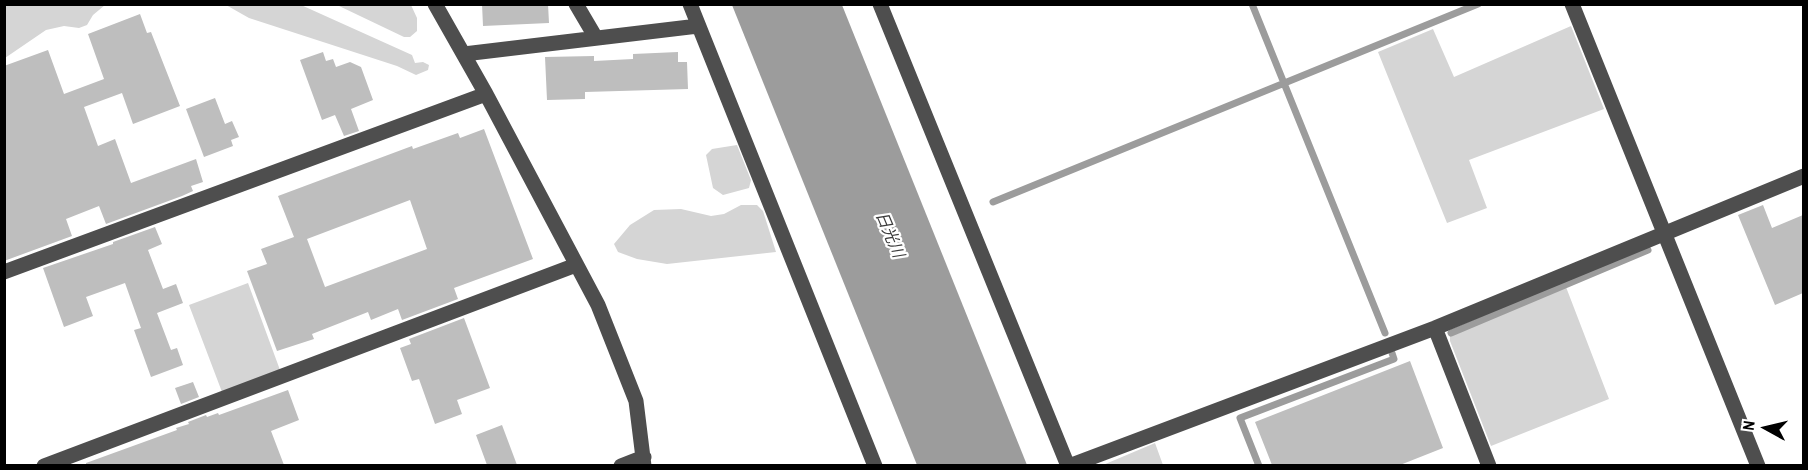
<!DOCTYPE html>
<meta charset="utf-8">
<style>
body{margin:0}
#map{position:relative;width:1808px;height:470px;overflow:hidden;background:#fff;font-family:"Archivo Narrow",sans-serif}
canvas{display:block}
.frame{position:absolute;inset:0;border:6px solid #000;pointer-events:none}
.north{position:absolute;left:1736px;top:398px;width:60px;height:60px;-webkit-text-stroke:4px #fff;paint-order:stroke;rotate:278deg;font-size:16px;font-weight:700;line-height:24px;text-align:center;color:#000}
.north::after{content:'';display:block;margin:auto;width:21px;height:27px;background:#000;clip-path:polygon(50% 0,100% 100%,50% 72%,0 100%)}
</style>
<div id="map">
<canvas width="1808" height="470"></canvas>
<div class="frame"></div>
<div class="north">N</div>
</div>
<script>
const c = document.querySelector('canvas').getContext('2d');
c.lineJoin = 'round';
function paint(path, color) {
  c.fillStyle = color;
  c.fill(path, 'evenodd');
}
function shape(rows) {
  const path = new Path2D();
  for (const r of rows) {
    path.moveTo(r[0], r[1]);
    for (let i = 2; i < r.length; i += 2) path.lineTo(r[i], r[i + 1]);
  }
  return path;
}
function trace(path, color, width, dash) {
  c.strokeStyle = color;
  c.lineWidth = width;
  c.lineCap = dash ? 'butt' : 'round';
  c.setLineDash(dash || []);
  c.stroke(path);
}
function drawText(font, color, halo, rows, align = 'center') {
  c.font = font + ' "Archivo Narrow","Noto Sans JP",sans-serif';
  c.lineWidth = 4.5;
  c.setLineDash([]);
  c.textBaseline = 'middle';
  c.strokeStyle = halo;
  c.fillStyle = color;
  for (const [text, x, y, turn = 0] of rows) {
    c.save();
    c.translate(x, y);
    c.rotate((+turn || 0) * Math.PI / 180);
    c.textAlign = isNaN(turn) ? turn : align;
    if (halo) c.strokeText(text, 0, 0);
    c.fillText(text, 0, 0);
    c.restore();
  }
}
const green = shape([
 [5,4,105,4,105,5,93,15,87,25,79,28,64,26,46,30,5,58],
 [226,5,301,5,412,55,415,63,423,62,429,65,428,70,416,75,397,66,249,18],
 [337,5,411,5,417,18,417,31,410,37,404,37],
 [1571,26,1604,109,1469,160,1487,208,1447,223,1378,52,1433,29,1454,77],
 [737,145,751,180,749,188,723,195,713,188,706,155,712,149],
 [741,205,757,205,763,211,776,252,667,264,637,259,618,252,614,244,630,225,654,210,681,209,711,216,724,214],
 [248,283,280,370,222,392,189,305],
 [1566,287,1609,399,1491,446,1450,341,1450,335],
 [1155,443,1163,465,1103,465]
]);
const water = shape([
 [732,5,842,5,1027,465,917,465]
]);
const stream = shape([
 [1252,4,1385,333],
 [993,202,1478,4],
 [1451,333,1648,250],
 [1259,466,1240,418,1394,359,1392,353]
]);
const building = shape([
 [482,4,548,4,549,23,483,26],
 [140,14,147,33,151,32,180,106,133,124,122,93,84,107,98,146,115,139,131,183,196,159,203,182,191,186,193,191,182,196,106,224,99,206,66,219,72,236,4,261,4,66,48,50,64,94,104,79,88,34],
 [323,52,326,61,333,59,336,67,350,62,361,67,373,100,351,109,359,131,344,136,335,115,322,120,300,60],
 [678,52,678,62,687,62,688,89,585,92,585,99,547,100,545,57,594,56,594,61,633,59,633,54],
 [215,98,225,124,232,121,239,137,231,140,233,146,204,157,186,109],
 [484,129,533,259,454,288,458,299,402,320,398,309,371,320,368,312,312,334,314,339,277,351,247,271,267,264,261,249,294,237,278,196,412,146,413,149,458,133,460,138],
 [410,200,427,249,325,287,307,239],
 [1763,205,1772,228,1803,215,1803,293,1775,305,1738,215],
 [155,227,162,244,148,250,163,289,176,284,183,303,157,313,171,350,177,348,183,365,151,377,134,330,141,328,125,283,86,297,93,316,64,327,43,268,113,244,113,242],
 [464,318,490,388,457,400,462,414,435,424,419,379,412,381,400,348,411,344,409,339],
 [1410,361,1443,448,1400,465,1272,465,1255,422],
 [193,382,199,397,181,404,175,388],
 [288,390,299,420,271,431,284,465,86,465,86,463,177,430,176,428,189,424,188,422,206,415,207,417,218,413,219,415],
 [502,425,517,465,487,465,476,435]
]);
const minor = shape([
 [435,4,486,94,598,305,636,401,644,466],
 [576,4,596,38],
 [690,4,875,466],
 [880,4,1068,466],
 [1572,4,1758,466],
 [464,54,698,26],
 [4,272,486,94],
 [1435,328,1489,466],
 [44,466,576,265],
 [621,466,644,457],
 [1069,466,1435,328,1804,176]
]);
const waterNames = [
 ["日光川",889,235,67]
];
paint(green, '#d5d5d5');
paint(water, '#9c9c9c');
trace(stream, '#9c9c9c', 7);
paint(building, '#bebebe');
trace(minor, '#4e4e4e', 15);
drawText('italic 16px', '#3d3d3d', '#fff', waterNames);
</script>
